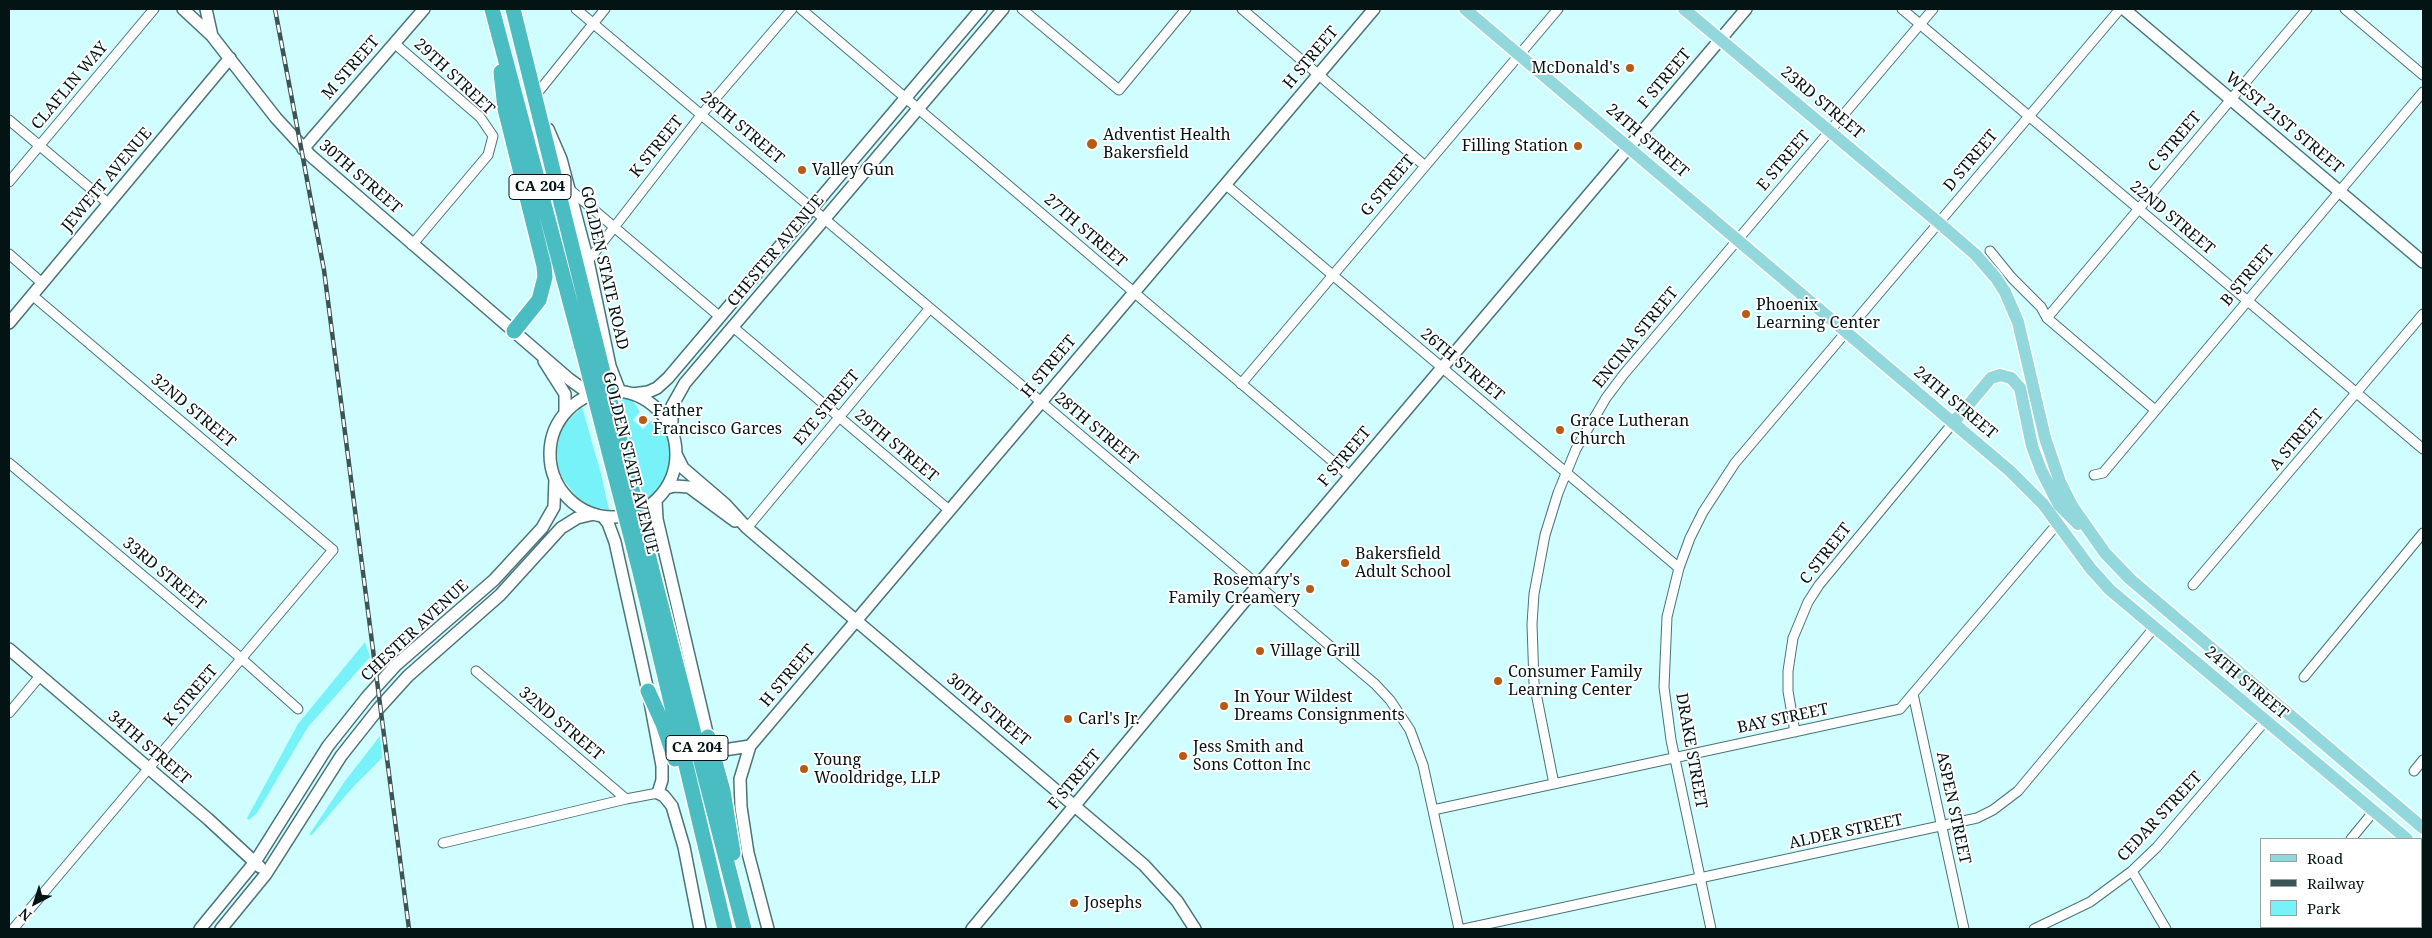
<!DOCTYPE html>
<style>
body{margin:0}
#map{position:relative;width:2432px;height:938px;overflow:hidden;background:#d0fdff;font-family:"Noto Serif",serif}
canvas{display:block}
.frame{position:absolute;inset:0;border:10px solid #041314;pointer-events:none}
.legend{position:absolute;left:2260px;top:838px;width:162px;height:90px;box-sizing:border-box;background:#fff;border:1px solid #9ba1a1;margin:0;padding:6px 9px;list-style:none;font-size:15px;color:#041314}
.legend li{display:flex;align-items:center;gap:10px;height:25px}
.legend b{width:25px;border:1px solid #9ba1a1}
.north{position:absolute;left:10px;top:878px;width:50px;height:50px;-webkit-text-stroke:4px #fff;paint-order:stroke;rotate:220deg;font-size:14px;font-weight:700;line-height:20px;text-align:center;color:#041314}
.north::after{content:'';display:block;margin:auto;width:18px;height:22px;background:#041314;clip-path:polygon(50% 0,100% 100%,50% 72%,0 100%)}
</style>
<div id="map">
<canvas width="2432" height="938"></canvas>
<div class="frame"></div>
<ul class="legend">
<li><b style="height:6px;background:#92d7db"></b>Road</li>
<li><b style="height:6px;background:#3d5456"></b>Railway</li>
<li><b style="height:14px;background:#77f2f8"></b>Park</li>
</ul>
<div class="north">N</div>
</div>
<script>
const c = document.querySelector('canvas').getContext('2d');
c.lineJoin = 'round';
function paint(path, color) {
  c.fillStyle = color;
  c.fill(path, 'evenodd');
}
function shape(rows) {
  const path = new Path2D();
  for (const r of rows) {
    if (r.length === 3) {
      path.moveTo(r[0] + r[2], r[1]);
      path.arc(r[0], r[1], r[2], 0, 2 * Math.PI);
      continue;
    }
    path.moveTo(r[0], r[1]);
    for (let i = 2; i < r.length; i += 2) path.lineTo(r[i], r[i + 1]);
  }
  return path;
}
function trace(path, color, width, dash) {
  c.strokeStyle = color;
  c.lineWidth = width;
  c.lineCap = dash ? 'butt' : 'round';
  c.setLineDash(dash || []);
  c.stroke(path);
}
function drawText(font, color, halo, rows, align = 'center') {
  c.font = font + ' "Noto Serif",serif';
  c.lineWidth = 4;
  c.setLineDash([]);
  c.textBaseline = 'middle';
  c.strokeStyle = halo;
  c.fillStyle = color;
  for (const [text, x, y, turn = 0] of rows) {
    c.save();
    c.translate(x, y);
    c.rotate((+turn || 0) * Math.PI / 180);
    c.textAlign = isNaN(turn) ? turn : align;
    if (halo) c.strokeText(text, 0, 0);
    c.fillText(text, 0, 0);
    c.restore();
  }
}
const green = shape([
 [615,398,632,399,640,412,633,420,643,429,650,421,664,425,670,440,671,457,664,483,656,493,641,505],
 [582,407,601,474,609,510,591,506,577,497,563,479,558,467,557,450,560,435,564,425],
 [365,642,370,657,308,727,257,813,249,820,247,818,298,724],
 [380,736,382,758,353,787,312,835,309,835,345,781]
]);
const street = shape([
 [576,9,1375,684,1390,700,1410,730,1423,765,1459,929],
 [801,9,1350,476],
 [1022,9,1119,90,1186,9],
 [1242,9,1425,166],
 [1902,9,2423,449],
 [2345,9,2423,75],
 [394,43,480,117,493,136,488,155,412,245],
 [535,96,605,9],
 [9,120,109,204],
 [9,182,154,9],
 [1225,184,1679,568],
 [568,188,719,316],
 [1990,251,2012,278,2041,307,2047,318,2155,410],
 [9,254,42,283],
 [588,261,702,114,792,9],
 [2047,318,2307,9],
 [733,327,949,510],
 [1241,384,1558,9],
 [9,463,242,659,298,709],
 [2094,475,2103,473,2423,92],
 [747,528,930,308],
 [2193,585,2423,314],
 [476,671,626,799],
 [2304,677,2423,533],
 [1913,694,1964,929],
 [9,713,40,676],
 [1795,732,1788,691,1788,671,1793,638,1808,602,1819,585,1953,423],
 [2414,771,2423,760],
 [1554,784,1534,683,1532,624,1534,594,1545,535,1558,493,1576,449,1606,398,1624,374,1933,9],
 [1433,810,1900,709,2058,523],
 [2351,839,2374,811],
 [443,843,626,799,658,793],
 [2132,871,2166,929],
 [13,929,333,550,32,295],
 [1464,929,1977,818,1993,810,2018,791,2154,628],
 [1711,929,1671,740,1664,687,1667,617,1679,568,1690,538,1703,512,1735,463,2120,9],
 [2034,929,2090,902,2132,871,2157,847,2266,720],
 [2275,929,2277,927]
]);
const secondary = shape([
 [183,9,212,36,276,118,311,156,569,379,591,395],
 [206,9,212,36],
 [2124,9,2423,262],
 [548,129,561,159,588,261,610,366,620,392],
 [303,149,424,9],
 [9,323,230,58],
 [544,361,565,394,565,413],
 [613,454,63],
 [632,394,648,392,657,388,668,378,981,9],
 [672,431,672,406,685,383,1003,9],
 [677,456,683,468,725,504,747,528,1144,865,1177,901,1195,929],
 [667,488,675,486,689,487,735,521],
 [656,501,657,519,708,737,717,748,724,750,750,746],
 [603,517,608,523,615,542,648,691,662,766,662,780,658,793,664,796,672,806,684,847,700,929],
 [9,649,208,819,260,867],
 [200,929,255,862,328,746,367,697,396,665,494,580,542,528,554,507,555,478],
 [221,929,266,874,341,756,379,708,408,676,500,595,561,528,577,518,594,514],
 [768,929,748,853,741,807,740,779,750,746,1374,9],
 [972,929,1258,585,1746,9]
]);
const primary = shape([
 [1465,9,2010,471,2043,504,2091,569,2110,590,2407,839],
 [1684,9,1939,223,1976,255,1996,278,2005,292,2018,322,2045,438,2060,482,2072,506,2105,553,2130,579,2423,828],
 [1953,423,1991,378,2000,375,2011,378,2020,388,2032,446,2041,470,2059,505,2078,524],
 [2421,851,2423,853]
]);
const highway = shape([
 [492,9,582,347],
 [513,9,596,344],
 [501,72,505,109,544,266,545,277,539,300,514,331],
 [651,566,744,929],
 [640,572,725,929],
 [648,691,663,724,675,759],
 [708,737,723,791,733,853]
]);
const rail = shape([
 [275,9,324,270,409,929]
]);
const highwayBridge = shape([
 [596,344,651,566],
 [582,347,640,572]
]);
const markers = [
 [1630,68,5,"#b95a14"],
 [1092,144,6,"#b95a14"],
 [1578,146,5,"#b95a14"],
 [802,170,5,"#b95a14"],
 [1746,314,5,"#b95a14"],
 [643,420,5,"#b95a14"],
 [1560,430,5,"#b95a14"],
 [1345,563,5,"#b95a14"],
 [1310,589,5,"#b95a14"],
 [1260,651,5,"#b95a14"],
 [1498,681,5,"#b95a14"],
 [1224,706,5,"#b95a14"],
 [1068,719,5,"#b95a14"],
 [1183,756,5,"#b95a14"],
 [804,769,5,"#b95a14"],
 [1074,903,5,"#b95a14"]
];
const shields = [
 [540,187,62],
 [697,748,62]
];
const shieldNames = [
 ["CA 204",540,187],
 ["CA 204",697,748]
];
const streetNames = [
 ["H STREET",1311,58,-50],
 ["M STREET",351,68,-49],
 ["29TH STREET",454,77,43],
 ["F STREET",1665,79,-50],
 ["CLAFLIN WAY",70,86,-50],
 ["23RD STREET",1822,103,40],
 ["WEST 21ST STREET",2284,123,40],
 ["28TH STREET",742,128,40],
 ["24TH STREET",1647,141,41],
 ["C STREET",2175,142,-50],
 ["K STREET",657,147,-51],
 ["E STREET",1784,161,-50],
 ["D STREET",1971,161,-50],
 ["30TH STREET",360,177,41],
 ["JEWETT AVENUE",107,180,-50],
 ["G STREET",1388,186,-50],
 ["22ND STREET",2172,218,40],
 ["27TH STREET",1085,231,41],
 ["CHESTER AVENUE",776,251,-50],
 ["GOLDEN STATE ROAD",604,268,77],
 ["B STREET",2248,276,-50],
 ["ENCINA STREET",1636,338,-51],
 ["26TH STREET",1462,365,40],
 ["H STREET",1049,367,-50],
 ["24TH STREET",1955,403,40],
 ["EYE STREET",827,408,-50],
 ["32ND STREET",193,411,40],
 ["28TH STREET",1096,429,40],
 ["A STREET",2297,440,-50],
 ["29TH STREET",896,446,40],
 ["F STREET",1345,457,-50],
 ["GOLDEN STATE AVENUE",630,463,76],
 ["C STREET",1826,554,-52],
 ["33RD STREET",164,574,40],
 ["CHESTER AVENUE",415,631,-43],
 ["H STREET",788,676,-50],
 ["24TH STREET",2246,683,40],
 ["K STREET",191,696,-50],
 ["30TH STREET",988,710,40],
 ["BAY STREET",1783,719,-12],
 ["32ND STREET",561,724,40],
 ["34TH STREET",149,748,41],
 ["DRAKE STREET",1691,751,80],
 ["F STREET",1075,780,-50],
 ["ASPEN STREET",1953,808,78],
 ["CEDAR STREET",2160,817,-47],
 ["ALDER STREET",1846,832,-12]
];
const poiNames = [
 ["McDonald's",1620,68,"right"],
 ["Adventist Health",1103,135],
 ["Bakersfield",1103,153],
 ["Filling Station",1568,146,"right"],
 ["Valley Gun",812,170],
 ["Phoenix",1756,305],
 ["Learning Center",1756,323],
 ["Father",653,411],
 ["Francisco Garces",653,429],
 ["Grace Lutheran",1570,421],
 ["Church",1570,439],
 ["Bakersfield",1355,554],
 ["Adult School",1355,572],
 ["Rosemary's",1300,580,"right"],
 ["Family Creamery",1300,598,"right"],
 ["Village Grill",1270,651],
 ["Consumer Family",1508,672],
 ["Learning Center",1508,690],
 ["In Your Wildest",1234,697],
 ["Dreams Consignments",1234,715],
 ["Carl's Jr.",1078,719],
 ["Jess Smith and",1193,747],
 ["Sons Cotton Inc",1193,765],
 ["Young",814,760],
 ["Wooldridge, LLP",814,778],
 ["Josephs",1084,903]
];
paint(green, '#77f2f8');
trace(street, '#4a7375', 11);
trace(secondary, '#4a7375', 14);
trace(primary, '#fff', 15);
trace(highway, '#fff', 18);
trace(street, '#fff', 9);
trace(secondary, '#fff', 11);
trace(primary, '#92d7db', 12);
trace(highway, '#4abdc3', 15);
trace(rail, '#3d5456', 4.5);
trace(rail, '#fff', 2.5, [8]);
trace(highwayBridge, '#fff', 18, []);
trace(highwayBridge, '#4abdc3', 15);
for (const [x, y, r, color] of markers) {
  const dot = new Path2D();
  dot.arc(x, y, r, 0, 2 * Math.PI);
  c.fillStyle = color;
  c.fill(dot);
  trace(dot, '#fff', 2);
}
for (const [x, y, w] of shields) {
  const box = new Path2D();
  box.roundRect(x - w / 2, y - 12.5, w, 25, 4);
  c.fillStyle = '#fff';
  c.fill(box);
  trace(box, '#041314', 1);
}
drawText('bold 15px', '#041314', null, shieldNames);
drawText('16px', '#041314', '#fff', streetNames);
drawText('16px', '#041314', '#fff', poiNames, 'left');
</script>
